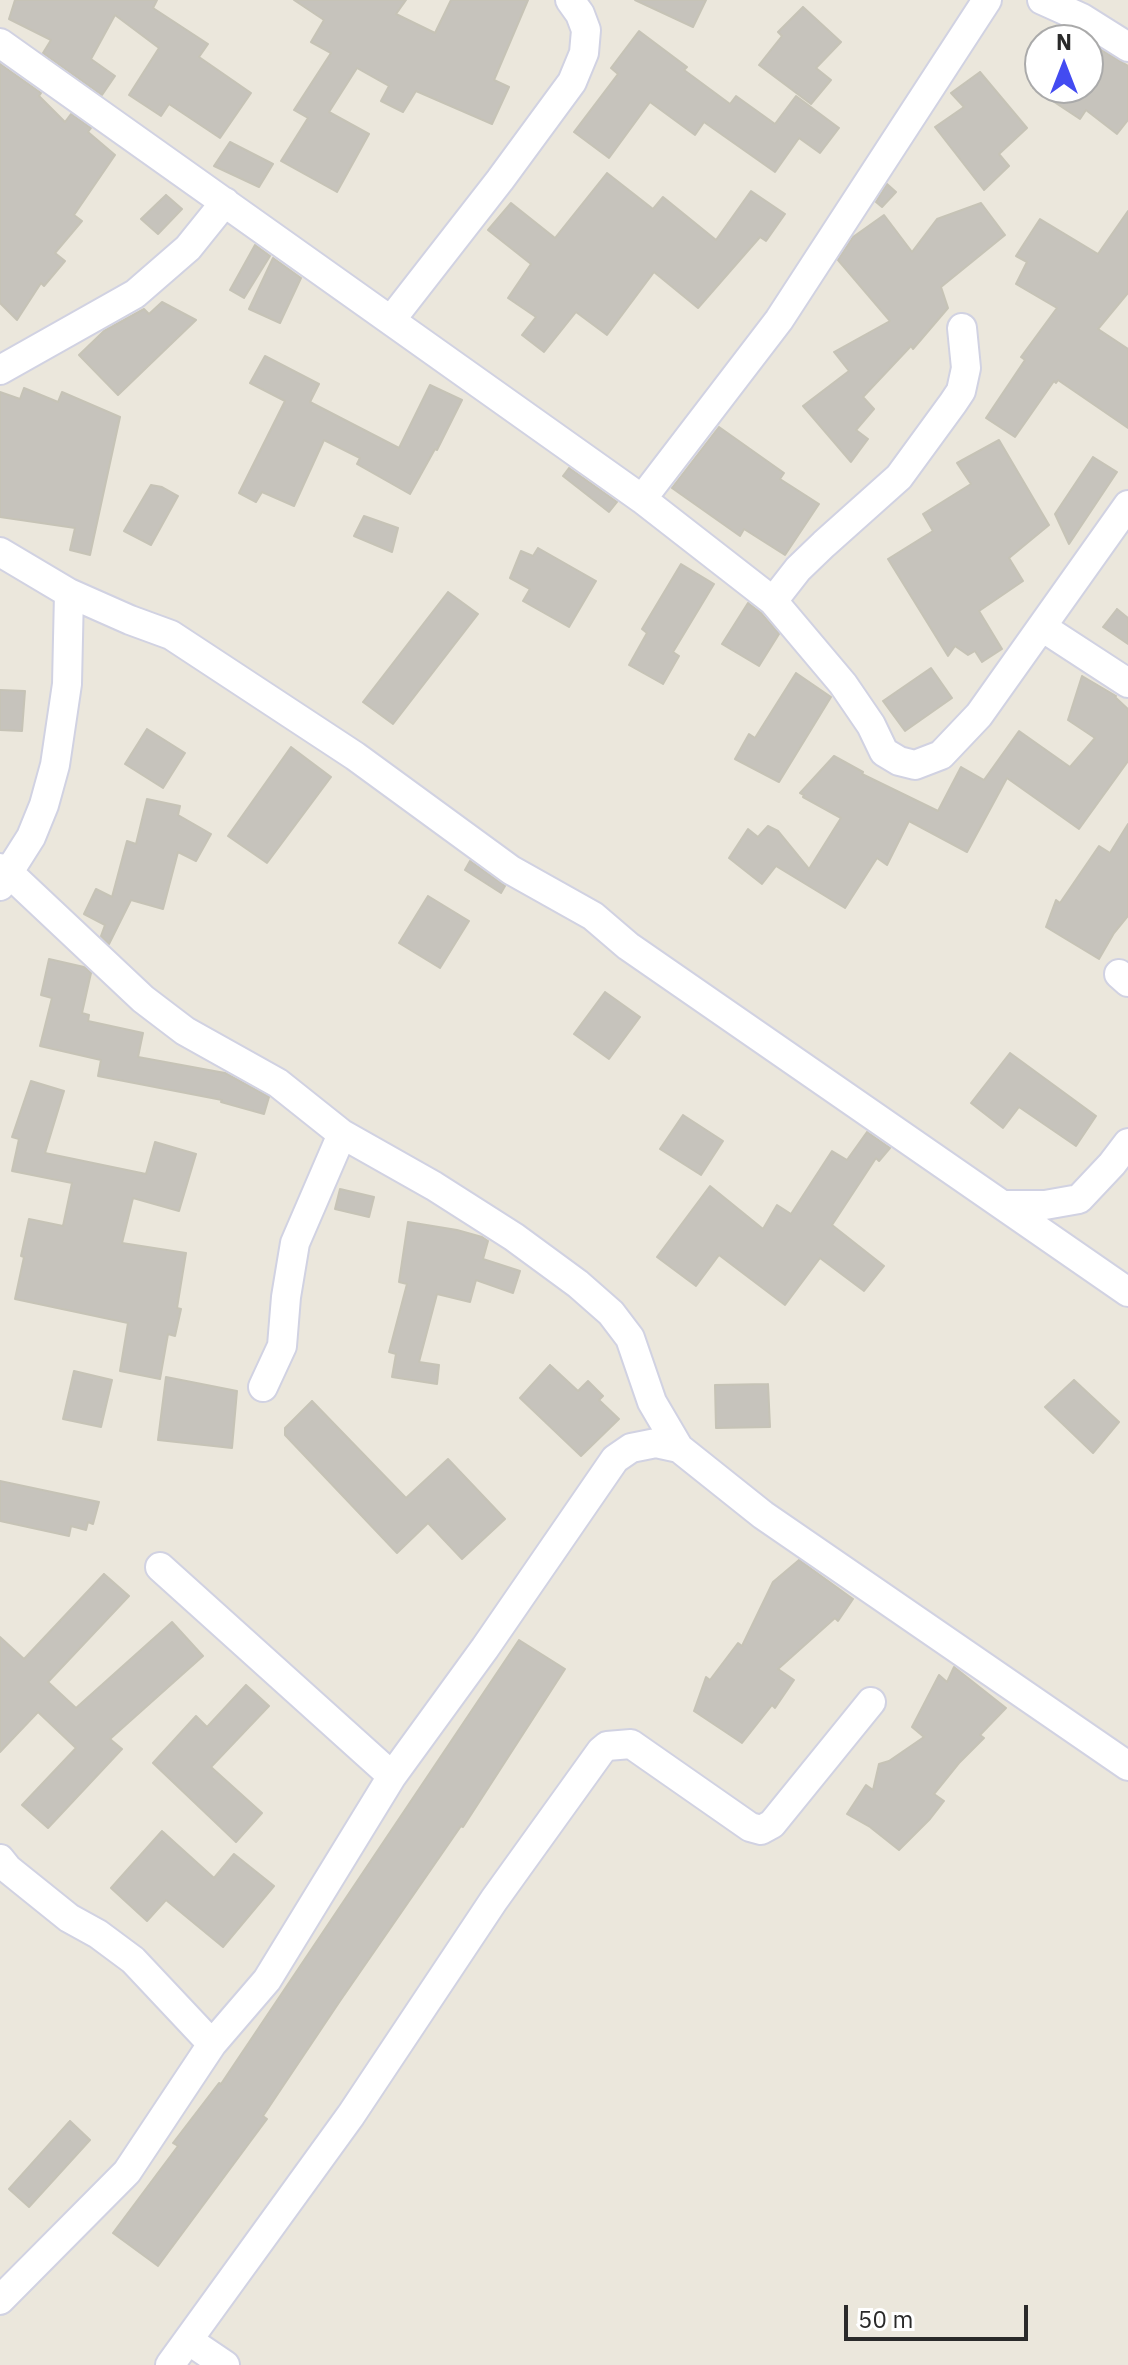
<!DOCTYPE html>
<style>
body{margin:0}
#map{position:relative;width:1128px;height:2365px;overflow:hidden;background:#ebe7dc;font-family:"IBM Plex Sans",sans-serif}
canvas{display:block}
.north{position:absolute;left:1024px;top:24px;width:80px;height:80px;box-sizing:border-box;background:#fff;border:2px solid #aaa;border-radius:50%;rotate:0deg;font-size:22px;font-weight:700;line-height:32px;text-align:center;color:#2a2a2a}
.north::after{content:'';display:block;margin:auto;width:28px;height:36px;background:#434bf1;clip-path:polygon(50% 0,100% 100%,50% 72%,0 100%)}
.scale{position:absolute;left:844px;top:2305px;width:184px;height:36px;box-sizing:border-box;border:4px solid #2a2a2a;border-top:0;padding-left:10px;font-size:24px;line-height:28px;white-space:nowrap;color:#2a2a2a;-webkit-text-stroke:6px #fff;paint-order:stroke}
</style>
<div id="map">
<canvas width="1128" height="2365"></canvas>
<div class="north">N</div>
<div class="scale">50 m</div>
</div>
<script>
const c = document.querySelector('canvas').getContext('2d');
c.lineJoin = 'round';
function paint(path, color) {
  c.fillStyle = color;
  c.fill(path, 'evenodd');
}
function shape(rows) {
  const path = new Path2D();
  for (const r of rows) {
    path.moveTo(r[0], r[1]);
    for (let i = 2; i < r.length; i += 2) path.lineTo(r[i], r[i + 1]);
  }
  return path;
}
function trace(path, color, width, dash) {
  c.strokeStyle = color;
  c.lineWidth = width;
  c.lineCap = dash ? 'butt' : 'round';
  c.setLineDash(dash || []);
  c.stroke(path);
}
const building = shape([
 [15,0,157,0,153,8,208,44,199,57,251,93,220,138,169,104,161,116,129,95,159,48,115,15,91,59,115,76,102,95,43,53,51,40,9,19,15,0],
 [294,0,406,0,396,14,435,33,451,0,528,0,494,80,509,87,492,124,416,91,403,112,381,101,389,86,357,68,329,112,369,134,337,192,281,161,308,118,294,110,331,53,311,42,324,20,294,0],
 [635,0,706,0,693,27,635,0],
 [803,7,841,42,816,68,831,80,811,104,759,65,782,36,778,32,803,7],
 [639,31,687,67,684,70,730,104,736,96,775,124,796,96,839,128,820,153,799,138,775,172,704,122,695,135,650,102,609,158,574,132,618,74,611,68,639,31],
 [1088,42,1128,66,1128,120,1117,134,1086,110,1080,119,1033,88,1088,88,1088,42],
 [0,64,41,93,39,96,65,122,71,114,91,128,88,132,115,155,74,215,82,221,55,253,65,261,44,286,41,283,17,320,0,303,0,64],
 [980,72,1027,128,999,154,1009,166,984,190,935,127,964,107,951,93,980,72],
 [230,142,273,164,259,187,214,166,230,142],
 [607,173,653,209,663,197,716,240,751,191,785,214,766,241,760,237,698,308,654,272,607,335,576,312,544,352,522,335,536,317,508,298,531,264,488,230,511,203,555,238,607,173],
 [887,184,896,192,882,207,876,202,887,184],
 [166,195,182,209,158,234,141,219,166,195],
 [981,203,1005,235,941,287,948,308,913,349,911,346,863,397,874,409,856,430,868,439,851,462,803,406,849,371,834,352,890,321,838,260,853,237,884,215,912,252,937,219,981,203],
 [1128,211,1128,293,1098,329,1128,349,1128,428,1058,380,1056,383,1054,381,1015,437,986,418,1025,360,1021,357,1057,308,1016,284,1027,262,1016,256,1040,219,1098,254,1128,211],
 [255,245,270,256,244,298,230,290,255,245],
 [273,258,301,278,280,323,249,309,273,258],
 [162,302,196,320,118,395,79,355,104,331,144,309,149,314,162,302],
 [265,356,319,384,310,402,399,448,430,385,462,400,437,450,435,449,410,494,357,464,360,458,324,440,294,506,262,492,256,502,239,493,285,401,250,383,265,356],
 [24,388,58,402,62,392,120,417,90,555,70,550,75,528,0,517,0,392,20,399,24,388],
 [719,427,784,473,780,479,819,504,785,555,744,529,740,536,672,488,719,427],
 [999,440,1049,525,1009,558,1023,581,979,611,1002,649,982,662,975,651,968,655,955,646,948,656,888,559,933,531,923,514,971,484,957,463,999,440],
 [1093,457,1117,472,1069,544,1055,514,1093,457],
 [569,468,617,502,609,512,563,476,569,468],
 [151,485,162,487,178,496,151,545,124,531,151,485],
 [364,516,398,528,392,552,354,536,364,516],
 [538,548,596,581,569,627,523,601,530,589,510,578,521,551,533,556,538,548],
 [681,564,714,584,673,652,679,656,663,684,629,665,647,633,642,629,681,564],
 [448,592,478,614,393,724,363,702,448,592],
 [748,603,761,613,779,634,759,666,722,644,748,603],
 [1117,609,1128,618,1128,644,1103,627,1117,609],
 [931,668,952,698,905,731,883,701,931,668],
 [796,673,831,697,779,782,735,759,749,734,755,738,796,673],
 [1082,676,1116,696,1115,697,1128,709,1128,761,1079,829,1007,778,967,852,909,821,887,865,877,858,845,908,776,866,762,884,729,858,748,829,758,837,768,826,778,831,809,869,841,818,803,797,804,795,800,793,834,756,863,772,862,774,938,811,961,767,984,780,1019,731,1070,767,1095,738,1068,720,1082,676],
 [0,690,25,691,22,731,0,730,0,690],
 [147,729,185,753,163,788,125,764,147,729],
 [291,747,331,777,267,863,228,836,291,747],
 [147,799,180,806,178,815,211,834,196,861,178,852,163,909,131,900,109,944,101,936,105,925,84,914,96,889,112,897,127,841,136,844,147,799],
 [1128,824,1128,916,1114,933,1099,959,1046,927,1056,900,1060,903,1099,846,1110,853,1128,824],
 [470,861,505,886,501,893,465,870,470,861],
 [428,896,469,921,440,968,399,943,428,896],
 [49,959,84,967,91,973,82,1013,89,1015,88,1021,143,1033,138,1057,225,1073,269,1097,264,1114,221,1102,222,1100,98,1076,101,1060,40,1046,52,998,41,995,49,959],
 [605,992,640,1017,609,1059,574,1034,605,992],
 [1010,1053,1096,1116,1076,1146,1019,1107,1003,1128,971,1103,1010,1053],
 [31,1081,64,1091,45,1153,146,1174,155,1142,196,1154,179,1211,133,1198,122,1243,186,1253,177,1308,181,1309,175,1336,168,1334,160,1379,120,1371,128,1323,15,1299,24,1257,21,1256,29,1219,63,1226,72,1183,12,1171,19,1139,12,1137,31,1081],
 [683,1115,723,1141,701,1175,660,1149,683,1115],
 [867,1132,890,1148,879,1161,876,1158,832,1225,884,1266,864,1291,820,1258,785,1305,719,1255,696,1286,657,1257,710,1186,763,1229,777,1205,791,1214,832,1151,847,1160,867,1132],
 [340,1189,374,1197,369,1217,335,1209,340,1189],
 [408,1222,457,1230,482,1237,488,1241,483,1259,520,1271,513,1293,476,1280,470,1302,437,1294,419,1362,439,1365,437,1384,392,1377,396,1354,389,1352,407,1284,399,1282,408,1222],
 [550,1365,578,1391,588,1381,603,1396,599,1400,619,1419,581,1456,520,1398,550,1365],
 [74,1371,112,1380,101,1427,63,1419,74,1371],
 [166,1377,237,1391,232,1448,158,1440,166,1377],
 [1074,1380,1119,1422,1093,1453,1045,1407,1074,1380],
 [768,1384,770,1427,716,1428,715,1385,768,1384],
 [312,1401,406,1498,448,1459,505,1519,462,1559,428,1523,397,1553,285,1435,285,1428,312,1401],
 [0,1481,99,1502,93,1524,88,1522,86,1530,71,1526,69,1536,0,1521,0,1481],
 [799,1560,853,1599,838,1621,835,1618,778,1669,794,1680,775,1708,772,1705,742,1743,694,1711,706,1677,710,1680,738,1643,742,1646,773,1582,799,1560],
 [104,1574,129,1596,48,1682,76,1708,172,1622,203,1656,110,1739,122,1749,48,1828,22,1805,76,1748,38,1712,0,1752,0,1637,24,1659,104,1574],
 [519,1640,565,1669,463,1827,461,1826,340,2001,263,2116,267,2119,158,2266,113,2233,178,2146,173,2143,219,2083,221,2084,519,1640],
 [954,1667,1006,1708,980,1735,984,1738,959,1763,934,1794,944,1801,930,1819,899,1850,870,1827,847,1814,866,1785,873,1790,879,1764,889,1761,924,1737,912,1727,939,1675,947,1682,954,1667],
 [246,1685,269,1706,211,1767,262,1813,236,1842,153,1763,196,1716,207,1727,246,1685],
 [162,1831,214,1878,234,1854,274,1886,223,1947,166,1900,147,1921,111,1888,162,1831],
 [70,2121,90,2140,29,2207,9,2189,70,2121]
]);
const street = shape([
 [1042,0,1082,18,1128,47],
 [0,43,642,499,773,601,843,684,871,725,884,752,899,761,915,765,941,755,979,715,1128,505],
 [391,320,500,180,572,82,584,53,586,30,580,14,570,0],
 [0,370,135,294,188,248,225,202],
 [642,499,779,320,987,0],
 [0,552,69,593,130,620,171,635,355,756,511,870,593,916,628,946,1128,1292],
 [773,601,798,569,824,544,899,477,953,403,961,391,966,368,962,328],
 [1042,627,1128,683],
 [0,868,8,872,143,999,185,1031,278,1083,342,1134,434,1186,514,1237,578,1284,611,1313,630,1338,652,1402,679,1448],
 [0,886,31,837,44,805,55,765,67,684,69,593],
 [1119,974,1128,982],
 [1003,1205,1045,1205,1079,1199,1112,1164,1128,1143],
 [263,1387,282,1346,286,1297,295,1243,342,1134],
 [160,1567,392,1776],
 [0,1859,8,1869,69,1918,98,1934,133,1960,212,2044],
 [0,2300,127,2172,212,2044,267,1980,392,1776,485,1648,615,1459,631,1448,656,1443,679,1448,763,1515,1128,1766],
 [188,2340,225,2365],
 [170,2365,351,2115,494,1900,601,1751,607,1746,631,1744,750,1827,761,1830,772,1824,871,1702]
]);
paint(building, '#c6c3bc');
trace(building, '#c6c3b6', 2);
trace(street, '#d1d2e2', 32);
trace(street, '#fff', 28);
</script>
